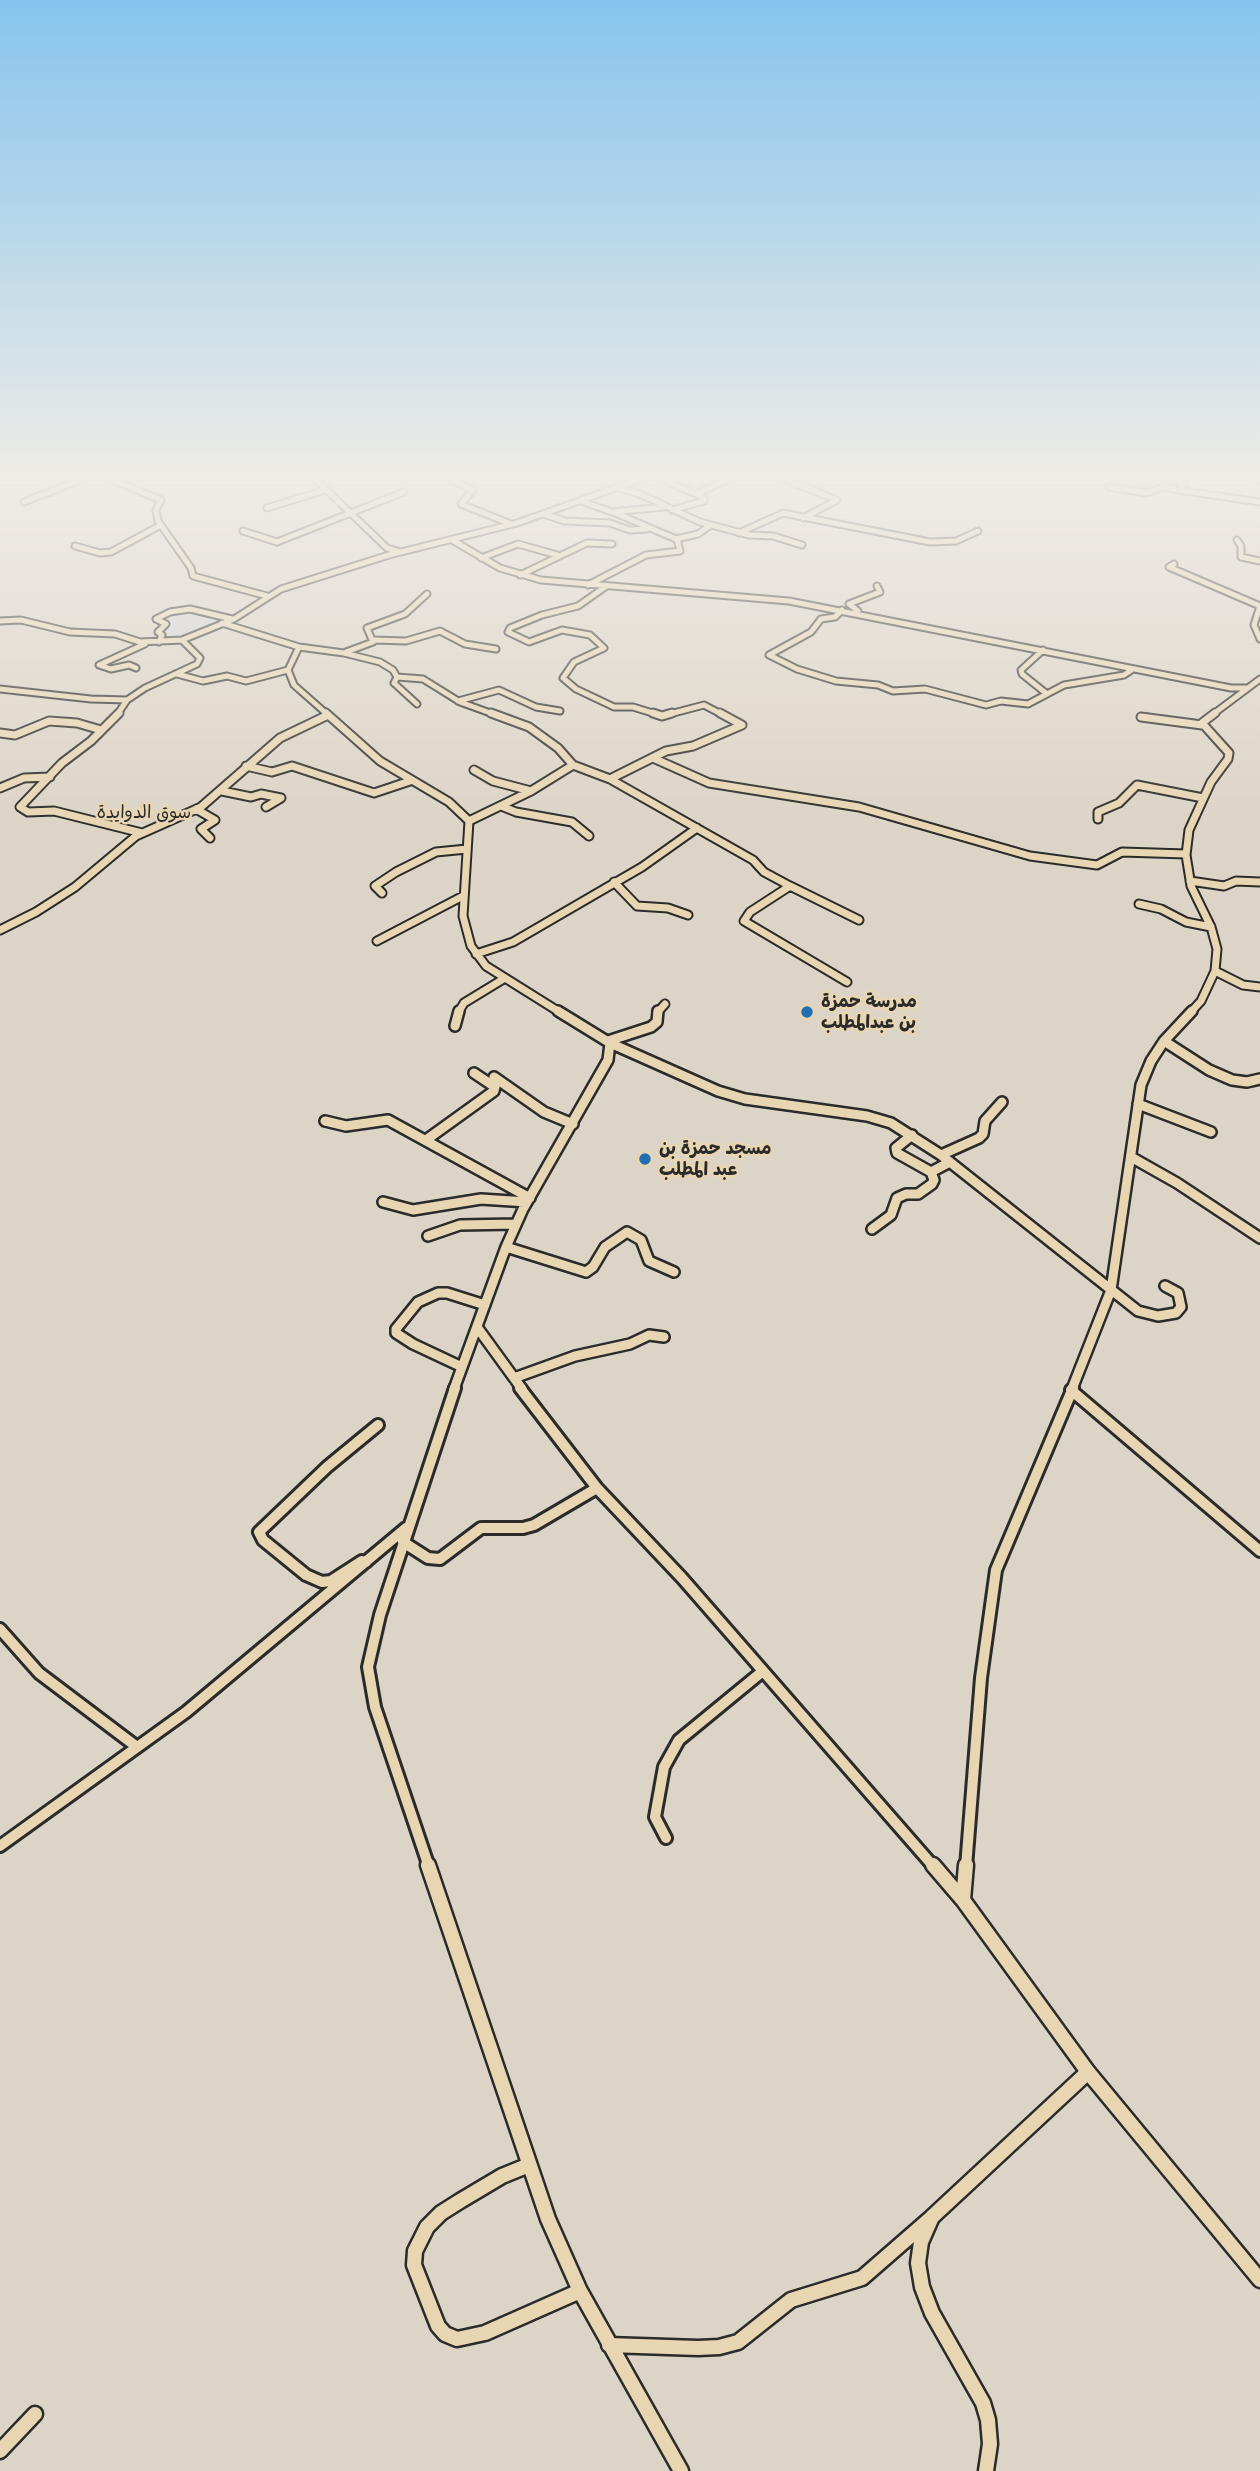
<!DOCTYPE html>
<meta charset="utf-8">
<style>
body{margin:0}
canvas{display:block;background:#dcd4c7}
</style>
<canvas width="1260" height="2471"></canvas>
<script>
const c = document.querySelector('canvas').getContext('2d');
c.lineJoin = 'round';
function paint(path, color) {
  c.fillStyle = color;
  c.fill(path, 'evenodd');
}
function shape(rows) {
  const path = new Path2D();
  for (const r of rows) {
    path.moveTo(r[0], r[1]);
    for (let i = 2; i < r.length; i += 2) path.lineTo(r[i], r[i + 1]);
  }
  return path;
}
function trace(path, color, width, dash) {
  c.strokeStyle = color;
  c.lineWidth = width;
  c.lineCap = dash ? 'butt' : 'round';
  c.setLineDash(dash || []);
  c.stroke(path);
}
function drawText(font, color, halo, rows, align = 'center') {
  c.font = font + ' "Balsamiq Sans","Playpen Sans Arabic",sans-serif';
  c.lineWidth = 5;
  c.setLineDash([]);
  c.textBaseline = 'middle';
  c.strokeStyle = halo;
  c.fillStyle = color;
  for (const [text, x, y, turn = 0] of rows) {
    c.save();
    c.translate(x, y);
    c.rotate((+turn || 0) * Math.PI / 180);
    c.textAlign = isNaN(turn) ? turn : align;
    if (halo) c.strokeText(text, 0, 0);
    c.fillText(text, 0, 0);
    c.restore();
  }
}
const built = shape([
 [195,613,223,621,173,641,169,638,172,636,161,631,177,615]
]);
const minorFar4 = shape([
 [110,479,161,500,156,510,158,521,191,568,193,576,267,596],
 [315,479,387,548,400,552],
 [454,479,453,481,473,490,461,504,511,524],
 [661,479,696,494],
 [785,479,837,500,803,518],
 [1174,479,1184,484,1178,490,1260,502],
 [617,487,642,495,700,522,749,535,773,536,802,545],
 [1109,487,1147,493,1165,487,1178,490],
 [581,501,612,512,664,507],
 [24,502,83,479],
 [267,508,325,490],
 [672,510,704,501,704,498,696,494,729,479],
 [613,512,676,539,698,534,711,525],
 [543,514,565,521,610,523,630,530,647,529],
 [243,531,277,542,404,492],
 [739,533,783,513,930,542,956,541,978,531],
 [452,540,500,568,541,580,789,601,1231,688,1246,688],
 [1237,540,1241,546,1241,557,1260,561],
 [75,546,100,553,111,552,161,525],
 [481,558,518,544,557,555],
 [1174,564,1169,567,1260,606,1254,625,1260,639],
 [520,575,587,543,612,544],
 [588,585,646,555,680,551,677,539],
 [605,587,578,606,542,615,510,628,508,632,529,642,562,630,590,635,604,648,574,662,563,678,576,689,614,707,633,707,659,715],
 [842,610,835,617,821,619,811,632,769,655,797,669,836,681,878,685,893,691,925,689,986,705,1001,701,1028,704,1064,685,1124,675,1133,669],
 [858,611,849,604,880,592,877,586],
 [0,621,21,620,70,632,115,634,140,642,182,640,234,619,281,589,389,555,517,523,641,479],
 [222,623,299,647,288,670,294,685,328,715],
 [166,624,156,619,170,612,190,609,232,619],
 [374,640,406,641,440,631,465,644,496,649],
 [159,642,162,635,158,632,166,624],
 [299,647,344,653,380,662,393,670,397,677,394,683,417,704],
 [1043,650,1021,670,1022,674,1047,694],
 [346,652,373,642,367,628,405,614,427,594],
 [136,668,129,665,111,669,99,665,145,644],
 [177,674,203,681,227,676,246,681,288,670],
 [397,677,423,679,460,702,496,715],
 [0,689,91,699,127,700],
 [458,701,499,690,536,707,560,711],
 [117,715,127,700,145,688,197,664,200,658,182,640],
 [666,715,704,705,723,715],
 [1212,715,1260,679]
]);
const minorFar3 = shape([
 [119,713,91,741,62,763,20,807,28,812,54,811,142,833],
 [326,713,380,761,449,802,469,821,463,916,471,946,486,966,561,1013],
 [491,713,529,727,558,748,573,765,610,779,753,860,764,872,790,886,750,912,744,921,847,982],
 [653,713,662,716,672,713],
 [1141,717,1202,725],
 [0,733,15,735,49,721,77,723,101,730],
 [653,758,709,783,859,807,1030,856,1097,865,1122,852,1186,854],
 [246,766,272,772,292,766,374,793,410,781],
 [474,770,493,781,531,791],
 [610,779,666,751,693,746,742,725,720,713],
 [0,788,24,778,50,777],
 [222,791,251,797,261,794,281,798,266,807],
 [501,806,516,812,572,822,589,836],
 [196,809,215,820,201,829,210,838],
 [1098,819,1098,812,1119,803,1137,785,1203,798],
 [469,821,531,791,573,765],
 [1190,881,1224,886,1236,881,1260,882],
 [614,882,637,906,668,908,688,915],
 [790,886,859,920],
 [382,893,375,886,396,872,436,852,467,849],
 [1139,904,1161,909,1186,922,1211,927],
 [0,930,36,912,75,887,136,836,201,807,280,738,328,715],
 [377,941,463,896],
 [476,954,513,942,642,867,697,828],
 [1215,971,1243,985,1260,987],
 [458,1013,464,1003,505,978],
 [657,1013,665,1004],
 [1190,1013,1201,1001,1215,971,1217,949,1211,927,1191,886,1186,855,1189,830,1211,782,1228,759,1229,753,1202,723,1215,713]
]);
const minorFar2 = shape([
 [558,1011,610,1043,718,1091,745,1099,867,1116,891,1123,941,1155,1138,1311,1158,1316,1176,1313,1181,1307,1178,1293,1165,1286],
 [455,1026,459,1011],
 [608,1041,651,1027,657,1022,658,1011],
 [1164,1041,1209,1070,1232,1080,1247,1082,1260,1079],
 [494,1077,544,1112,573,1124],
 [1138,1104,1211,1132],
 [325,1121,346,1126,388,1120,530,1198],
 [912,1135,896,1148,897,1153,931,1172,950,1162],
 [426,1140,494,1091,495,1087,474,1073],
 [941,1155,979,1138,983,1134,985,1121,1002,1102],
 [1131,1157,1177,1183,1260,1238],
 [383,1202,413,1210,481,1199,527,1202],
 [872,1229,891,1215,897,1198,906,1194,918,1194,932,1184,934,1180,931,1172],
 [428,1236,460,1225,516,1224],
 [506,1247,586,1272,593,1267,605,1247,627,1232,641,1240,649,1261,674,1272],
 [477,1327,522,1389],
 [462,1367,413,1344,396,1333,396,1329,418,1302,438,1293,447,1293,485,1305],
 [514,1378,575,1356,630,1344,649,1335,664,1337],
 [454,1389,506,1247,523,1209,608,1060,610,1043],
 [1072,1389,1111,1290,1141,1085,1151,1061,1164,1041,1192,1011]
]);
const minorFar1 = shape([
 [520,1388,597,1488,682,1578,934,1867],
 [1071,1390,1260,1551],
 [403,1542,428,1558,440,1559,481,1528,523,1528,534,1525,597,1488],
 [366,1562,362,1561,331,1581,322,1582,306,1575,263,1540,259,1532,327,1467,378,1425],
 [0,1629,39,1673,137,1747],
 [666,1838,655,1817,664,1767,679,1740,763,1671],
 [0,1846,186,1712,406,1528],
 [429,1867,375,1707,368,1667,380,1615,455,1388],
 [966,1867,981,1678,996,1570,1073,1388]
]);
const minor = shape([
 [428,1865,548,2219,580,2291,681,2471],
 [933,1865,963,1900,1088,2072,1260,2280],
 [963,1900,966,1865],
 [529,2165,502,2176,460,2201,441,2213,427,2227,415,2251,414,2265,438,2326,445,2334,457,2339,485,2333,580,2291],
 [609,2345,698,2348,719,2347,738,2342,791,2300,862,2278,931,2218],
 [0,2451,35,2414],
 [986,2471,990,2444,988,2420,983,2403,932,2313,922,2287,918,2263,921,2242,932,2217,1088,2072]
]);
const highway = shape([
 [1258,479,1260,481]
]);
const markers = [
 [807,1012,7,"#1f6fb2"],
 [645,1159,7,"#1f6fb2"]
];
const farQuarternames = [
 ["سوق الدوايدة",144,813]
];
const poiNames = [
 ["مدرسة حمزة",821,1002],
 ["بن عبدالمطلب",821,1023],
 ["مسجد حمزة بن",659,1149],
 ["عبد المطلب",659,1170]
];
paint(built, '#d4d3d5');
trace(minorFar4, '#2b2b2b', 9);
trace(minorFar3, '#2b2b2b', 11);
trace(minorFar2, '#2b2b2b', 14);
trace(minorFar1, '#2b2b2b', 16);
trace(minor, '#2b2b2b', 19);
trace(highway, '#2b2b2b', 10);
trace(minorFar4, '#e8d6b3', 5);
trace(minorFar3, '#e8d6b3', 7);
trace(minorFar2, '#e8d6b3', 9);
trace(minorFar1, '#e8d6b3', 10);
trace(minor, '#e8d6b3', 14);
trace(highway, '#fbdf96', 7);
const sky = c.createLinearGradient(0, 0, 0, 825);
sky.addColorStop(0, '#87c4ee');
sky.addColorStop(0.58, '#efece6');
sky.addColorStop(1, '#efece600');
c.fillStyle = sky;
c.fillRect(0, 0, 1260, 825);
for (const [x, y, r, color] of markers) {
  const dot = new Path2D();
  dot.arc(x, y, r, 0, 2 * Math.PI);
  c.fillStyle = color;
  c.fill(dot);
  trace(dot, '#e8d6b3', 2.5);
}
drawText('18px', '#2b2b2b', '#e8d6b3', farQuarternames);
drawText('bold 18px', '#2b2b2b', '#e8d6b3', poiNames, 'left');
</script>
